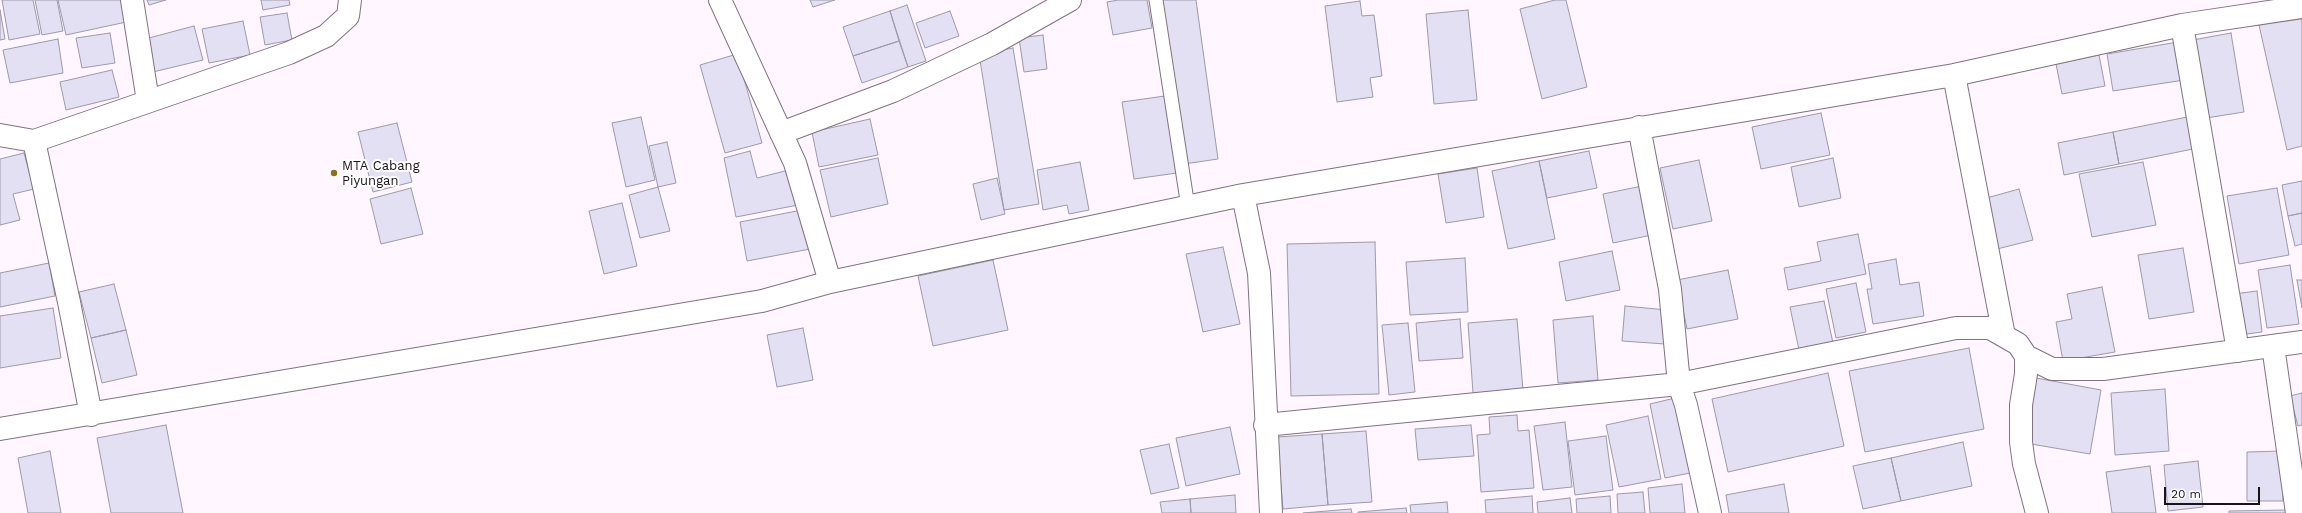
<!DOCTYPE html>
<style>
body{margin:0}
#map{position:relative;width:2302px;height:513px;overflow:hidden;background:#fff6ff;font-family:"Work Sans",sans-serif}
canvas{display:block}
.scale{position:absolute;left:2164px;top:487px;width:96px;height:18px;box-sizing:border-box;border:2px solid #1a141a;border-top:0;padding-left:5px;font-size:12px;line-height:14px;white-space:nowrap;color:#1a141a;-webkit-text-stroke:3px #fff;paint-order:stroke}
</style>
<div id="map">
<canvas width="2302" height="513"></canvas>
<div class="scale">20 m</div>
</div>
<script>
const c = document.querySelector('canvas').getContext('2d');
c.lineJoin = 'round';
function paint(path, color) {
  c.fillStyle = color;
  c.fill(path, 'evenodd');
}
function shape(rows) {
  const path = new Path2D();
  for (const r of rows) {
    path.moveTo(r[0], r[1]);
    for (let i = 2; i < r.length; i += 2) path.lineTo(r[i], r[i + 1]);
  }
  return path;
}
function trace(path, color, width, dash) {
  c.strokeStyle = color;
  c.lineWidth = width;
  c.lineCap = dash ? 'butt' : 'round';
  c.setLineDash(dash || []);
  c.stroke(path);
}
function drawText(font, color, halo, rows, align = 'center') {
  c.font = font + ' "Work Sans",sans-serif';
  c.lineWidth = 4;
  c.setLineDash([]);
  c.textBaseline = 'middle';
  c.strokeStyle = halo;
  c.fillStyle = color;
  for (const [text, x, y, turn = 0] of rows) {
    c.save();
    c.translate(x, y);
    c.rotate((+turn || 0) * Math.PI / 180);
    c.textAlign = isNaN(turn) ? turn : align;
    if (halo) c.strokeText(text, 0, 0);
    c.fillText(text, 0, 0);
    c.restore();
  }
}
const building = shape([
 [2,0,33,0,40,34,9,40,2,0],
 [35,0,57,0,63,31,42,35,35,0],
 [58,0,126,0,131,21,66,35,58,0],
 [147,0,166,0,149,5,147,0],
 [261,0,289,0,290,5,263,10,261,0],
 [810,0,835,0,813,7,810,0],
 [1118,0,1147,0,1152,28,1113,35,1107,2,1118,0],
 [1161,0,1196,0,1218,159,1184,164,1161,0],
 [1555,0,1566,0,1587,87,1542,99,1520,9,1555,0],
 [1360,1,1362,16,1374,15,1382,76,1370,78,1373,97,1337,102,1325,6,1360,1],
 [907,5,926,61,908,67,890,11,907,5],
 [0,10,5,39,0,40,0,10],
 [1468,10,1477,100,1434,104,1426,14,1468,10],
 [890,11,899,41,853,56,843,27,890,11],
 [950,11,959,36,925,48,916,23,950,11],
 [287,13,292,40,265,45,260,17,287,13],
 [2302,16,2302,146,2287,150,2259,25,2302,16],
 [243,21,250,55,209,63,202,29,243,21],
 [194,26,203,60,153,72,145,39,194,26],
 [110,33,115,63,82,68,76,38,110,33],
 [2231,33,2244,112,2200,119,2187,41,2231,33],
 [1043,35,1047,69,1024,72,1019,38,1043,35],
 [58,39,63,73,10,83,3,50,58,39],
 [899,41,908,67,862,83,853,56,899,41],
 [2178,42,2184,80,2113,91,2107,54,2178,42],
 [1013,48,1039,204,1004,210,979,54,1013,48],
 [737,54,762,143,725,153,700,65,737,54],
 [2099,55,2105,86,2062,94,2056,64,2099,55],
 [112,70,119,97,66,110,60,82,112,70],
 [1165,96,1177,173,1134,179,1122,102,1165,96],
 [1821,113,1830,155,1761,169,1752,127,1821,113],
 [641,117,655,180,626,187,612,123,641,117],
 [2187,117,2193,149,2119,164,2113,132,2187,117],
 [870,119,878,155,819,167,812,132,870,119],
 [397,123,412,182,373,192,358,132,397,123],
 [2113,132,2119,164,2064,175,2058,143,2113,132],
 [667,142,676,183,658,187,649,146,667,142],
 [750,151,757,178,789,170,798,205,736,217,724,158,750,151],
 [1589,151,1597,188,1547,198,1539,161,1589,151],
 [24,153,34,189,13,194,20,220,0,225,0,159,24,153],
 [878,158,888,204,831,217,820,170,878,158],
 [1833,158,1841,198,1799,207,1791,167,1833,158],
 [1699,160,1712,221,1673,229,1660,168,1699,160],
 [1539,161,1555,239,1508,249,1492,171,1539,161],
 [1080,162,1089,210,1069,214,1067,205,1043,210,1037,170,1080,162],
 [2143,162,2156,225,2092,237,2079,174,2143,162],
 [1477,168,1484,217,1446,223,1438,174,1477,168],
 [997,178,1005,214,981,220,973,184,997,178],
 [2302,181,2302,213,2288,216,2282,185,2302,181],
 [1647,185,1657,234,1613,243,1603,194,1647,185],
 [658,187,670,231,640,238,629,195,658,187],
 [411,188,423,234,381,244,370,199,411,188],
 [2277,188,2289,255,2239,264,2227,196,2277,188],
 [2019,189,2033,240,1997,249,1983,199,2019,189],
 [622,203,637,266,604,274,589,211,622,203],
 [802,210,810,249,747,261,740,222,802,210],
 [2302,213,2302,244,2295,246,2288,216,2302,213],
 [1858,234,1866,274,1788,290,1784,268,1821,261,1817,242,1858,234],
 [1375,242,1379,394,1291,396,1287,244,1375,242],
 [1223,247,1240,324,1203,332,1186,254,1223,247],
 [2183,248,2194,312,2149,319,2138,255,2183,248],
 [1612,251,1620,290,1566,301,1559,262,1612,251],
 [1465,258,1468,312,1410,315,1406,262,1465,258],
 [1896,259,1900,285,1919,282,1924,316,1873,324,1867,289,1872,289,1868,264,1896,259],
 [993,260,1008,330,933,346,918,276,993,260],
 [49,263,55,296,0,307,0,273,49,263],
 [2290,265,2299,324,2267,328,2258,270,2290,265],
 [1728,270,1738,319,1687,329,1677,280,1728,270],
 [2297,280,2302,280,2302,308,2297,280],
 [1856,283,1866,332,1836,338,1826,289,1856,283],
 [114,284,126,330,91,338,79,292,114,284],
 [2102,287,2115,352,2063,361,2056,322,2072,319,2067,294,2102,287],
 [2257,291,2262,332,2239,335,2234,294,2257,291],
 [1824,301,1833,343,1799,350,1790,307,1824,301],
 [1625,306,1667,310,1665,344,1622,341,1625,306],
 [53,308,61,358,0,368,0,316,53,308],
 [1593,316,1598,380,1558,383,1553,320,1593,316],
 [1460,319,1463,358,1419,361,1416,323,1460,319],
 [1517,319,1523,390,1473,393,1468,323,1517,319],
 [1408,323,1415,392,1389,395,1382,325,1408,323],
 [803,328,813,380,777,387,767,335,803,328],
 [126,330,137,375,102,383,91,338,126,330],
 [1969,348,1984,429,1865,452,1849,371,1969,348],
 [1828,373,1844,446,1728,472,1712,399,1828,373],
 [2036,378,2101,390,2090,454,2025,443,2036,378],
 [2165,389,2169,451,2115,455,2111,393,2165,389],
 [2302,393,2302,425,2298,426,2290,396,2302,393],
 [1675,398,1690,473,1665,478,1650,404,1675,398],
 [1517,415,1518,431,1529,430,1534,488,1481,492,1477,435,1490,434,1489,417,1517,415],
 [1648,416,1661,479,1619,487,1606,425,1648,416],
 [1565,422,1572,487,1543,490,1534,426,1565,422],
 [166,425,183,513,111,513,97,438,166,425],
 [1471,425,1474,456,1418,460,1415,429,1471,425],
 [1230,427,1240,474,1186,486,1176,438,1230,427],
 [1366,431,1372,502,1328,505,1322,434,1366,431],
 [1322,434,1328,505,1283,509,1277,437,1322,434],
 [1606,436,1613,490,1575,495,1568,441,1606,436],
 [1963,442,1972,486,1901,501,1891,458,1963,442],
 [1169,444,1179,488,1151,494,1140,450,1169,444],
 [50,451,61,513,28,513,18,458,50,451],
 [2282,451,2283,501,2247,501,2247,452,2282,451],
 [1891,458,1901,501,1863,509,1853,466,1891,458],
 [2198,461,2203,507,2168,511,2164,465,2198,461],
 [2150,466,2156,513,2112,513,2106,472,2150,466],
 [1682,484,1685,513,1650,513,1648,488,1682,484],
 [1784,484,1789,513,1729,513,1726,495,1784,484],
 [1643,492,1645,513,1618,513,1617,494,1643,492],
 [1235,495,1236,513,1191,513,1190,499,1235,495],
 [1532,496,1533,513,1486,513,1485,500,1532,496],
 [1610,496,1611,513,1577,513,1576,499,1610,496],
 [1570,498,1572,513,1538,513,1537,502,1570,498],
 [1190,499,1191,513,1162,513,1160,502,1190,499],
 [1447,502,1448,513,1411,513,1410,505,1447,502],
 [1406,508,1407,513,1358,513,1358,512,1406,508],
 [1351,509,1352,513,1303,513,1351,509],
 [2287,510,2287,513,2229,513,2229,511,2287,510]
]);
const lane = shape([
 [1156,0,1188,207]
]);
const street = shape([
 [132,0,148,101],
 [720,0,795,163,830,282],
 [2182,25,2238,351],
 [1954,75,2004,336],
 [1639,127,1670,289,1679,384,1686,405,1710,513],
 [781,133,893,91,992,44,1070,0],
 [0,135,34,141],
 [1243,195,1259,273,1271,513],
 [2273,346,2297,513],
 [2026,356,2052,369,2103,369,2302,342],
 [91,415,69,302,34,141,289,53,326,36,348,16,350,0],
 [1265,425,1679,384,1956,328,1990,328,2018,344,2026,356,2026,374,2021,405,2021,442,2024,464,2037,513],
 [0,429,762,301,830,282,1243,195,1954,75,2182,25,2302,7]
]);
const markers = [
 [334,173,4,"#8f7115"]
];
const poiNames = [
 ["MTA Cabang",342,166],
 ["Piyungan",342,181]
];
paint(building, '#e3e0f3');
trace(building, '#9c99ab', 1);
trace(lane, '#807380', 15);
trace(street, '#807380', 24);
trace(lane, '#fff', 13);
trace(street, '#fff', 22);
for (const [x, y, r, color] of markers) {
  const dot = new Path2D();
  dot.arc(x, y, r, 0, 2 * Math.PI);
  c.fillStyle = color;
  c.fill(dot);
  trace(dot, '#fff', 1.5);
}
drawText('13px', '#1a141a', '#fff', poiNames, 'left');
</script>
